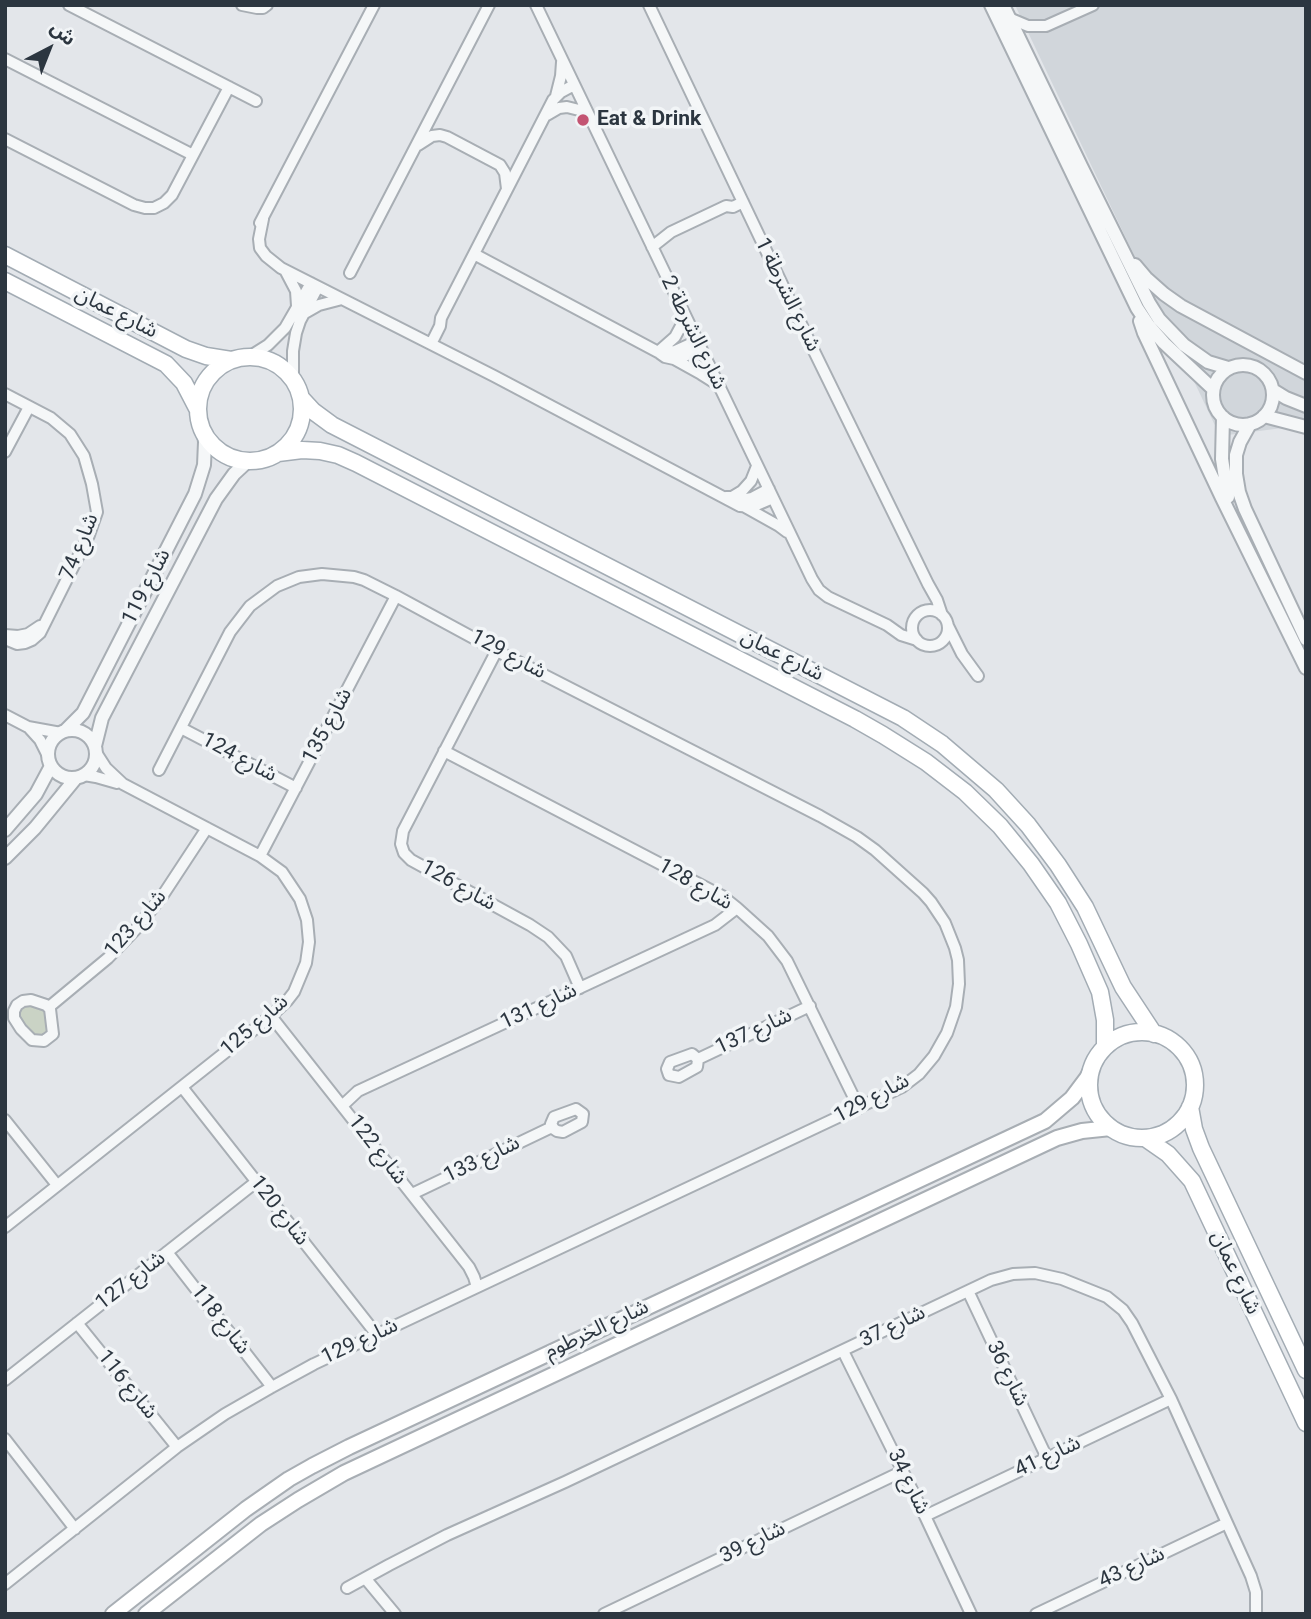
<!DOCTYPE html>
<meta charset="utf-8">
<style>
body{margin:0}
#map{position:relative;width:1311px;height:1619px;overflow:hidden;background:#e3e6ea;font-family:Roboto,"Noto Sans Arabic",sans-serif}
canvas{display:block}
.frame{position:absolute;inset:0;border:7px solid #2c3640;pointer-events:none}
.north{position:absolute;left:14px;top:14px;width:70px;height:70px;-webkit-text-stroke:5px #f2f5f7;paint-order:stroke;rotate:42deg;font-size:19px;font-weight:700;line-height:28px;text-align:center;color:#2c3640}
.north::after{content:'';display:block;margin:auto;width:24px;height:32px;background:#2c3640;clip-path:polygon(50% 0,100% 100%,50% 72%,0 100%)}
</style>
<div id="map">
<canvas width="1311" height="1619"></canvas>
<div class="frame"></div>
<div class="north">ش</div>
</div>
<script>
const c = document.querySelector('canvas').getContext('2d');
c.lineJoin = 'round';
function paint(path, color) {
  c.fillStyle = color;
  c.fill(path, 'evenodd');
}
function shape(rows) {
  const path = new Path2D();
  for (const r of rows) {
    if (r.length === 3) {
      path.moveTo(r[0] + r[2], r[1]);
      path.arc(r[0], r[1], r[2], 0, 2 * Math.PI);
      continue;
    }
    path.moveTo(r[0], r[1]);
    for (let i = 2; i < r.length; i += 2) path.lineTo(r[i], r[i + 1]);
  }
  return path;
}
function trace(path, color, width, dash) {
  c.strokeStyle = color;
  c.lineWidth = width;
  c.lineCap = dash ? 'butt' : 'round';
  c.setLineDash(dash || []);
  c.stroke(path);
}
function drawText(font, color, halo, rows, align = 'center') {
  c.font = font + ' Roboto,"Noto Sans Arabic",sans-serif';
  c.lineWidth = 7;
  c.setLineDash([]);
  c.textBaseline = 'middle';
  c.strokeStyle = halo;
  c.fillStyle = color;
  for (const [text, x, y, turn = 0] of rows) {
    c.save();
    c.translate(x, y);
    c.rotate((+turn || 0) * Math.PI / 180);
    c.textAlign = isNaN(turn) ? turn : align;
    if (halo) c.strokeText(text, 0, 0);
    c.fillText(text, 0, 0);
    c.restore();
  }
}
const built = shape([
 [1015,5,1306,5,1306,425,1220,436]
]);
const green = shape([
 [24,1003,39,1005,50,1021,51,1030,44,1037,30,1035,20,1019,19,1010]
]);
const minor = shape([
 [69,5,256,101],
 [242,5,257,8,263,8,267,5],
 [536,5,812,579,819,590,828,597,887,625,901,635,917,640],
 [649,5,813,349,928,584,937,600,942,615],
 [1009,18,1028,26,1046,26,1093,5],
 [5,59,193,155],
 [556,96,561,76,562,62],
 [547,115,559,108,567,107,579,110,589,116],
 [5,139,134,205,145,208,154,208,164,203,172,195,229,87],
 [418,145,432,136,440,135,447,137,500,165,505,173,507,189],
 [263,219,259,239,260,248,266,256,281,268,494,376,740,506,752,507,773,498],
 [260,223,374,5],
 [652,247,671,232,726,206,733,207,743,202],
 [474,254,658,352,665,357,674,359,679,359,700,348],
 [285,270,296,291,297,306],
 [350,273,489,5],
 [305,313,319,305,342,299],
 [431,344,440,326,441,318,553,100,561,92,574,85],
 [658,352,675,337,682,324,685,316],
 [658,352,675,351,697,341],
 [249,357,268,345,285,328,311,283],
 [674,359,701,374,717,384],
 [293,381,293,351,296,333,300,321,318,287],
 [5,394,51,418,70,434,84,456,92,484,97,512,89,535,40,633,32,640,25,643,17,644,5,639],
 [5,452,29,407],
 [726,497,732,497,742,491,751,481,757,466],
 [736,501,752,498,769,489],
 [745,507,779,526,787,532],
 [930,628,18],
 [948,626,962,654,978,676],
 [5,635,18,636,28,634,40,626],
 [497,650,403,831,401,844,404,853,411,860,530,925,548,937,566,956,580,988],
 [5,715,28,727,61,733],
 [181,728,296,788],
 [30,729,40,740,48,756],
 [444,751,722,896,737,908,768,936,787,961,859,1108],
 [84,775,96,777,117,783],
 [260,856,396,596],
 [31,1000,46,1005,50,1009,53,1034,44,1041,32,1040,21,1029,14,1018,14,1011,17,1005,23,1001,31,1000],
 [49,1007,108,958,136,929,163,895,207,828],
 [271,1016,469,1267,474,1277,477,1287],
 [692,1054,698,1059,697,1067,679,1077,669,1075,667,1069,670,1062,692,1054],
 [698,1059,810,1006],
 [182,1087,377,1335],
 [342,1106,358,1091,715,925,737,908],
 [576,1109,583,1114,582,1122,563,1132,557,1131,554,1129,551,1124,554,1117,576,1109],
 [5,1120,57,1185],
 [412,1194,552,1127],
 [5,1227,271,1016,287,1001,294,992,306,963,309,942,307,920,300,899,282,872,260,856,123,784,106,768,97,754],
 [167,1252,272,1387],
 [968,1291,1047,1458],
 [77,1323,177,1447],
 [843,1351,925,1516,971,1614],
 [5,1380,256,1182],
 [5,1439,75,1529],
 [925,1516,1171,1399],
 [365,1578,395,1614],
 [5,1584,177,1447,225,1414,272,1387,314,1364,902,1087,919,1074,934,1056,947,1033,956,1007,959,984,958,960,955,948,945,923,931,902,923,893,875,850,857,837,820,816,503,654,396,596,364,580,354,577,322,574,299,577,277,586,250,606,230,632,159,770],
 [347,1588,389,1565,447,1535,565,1482,991,1280,1013,1274,1035,1273,1062,1279,1107,1297,1123,1310,1132,1323,1171,1399,1251,1576,1256,1592,1256,1614],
 [604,1614,903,1471],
 [1036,1614,1227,1523]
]);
const tertiary = shape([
 [991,5,1137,308,1149,326,1164,343,1213,389],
 [1003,5,1081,166,1149,303,1159,319,1184,345,1208,362,1228,368],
 [1135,265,1146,278,1164,294,1181,306,1306,373],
 [1140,321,1144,333,1222,498,1306,668],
 [1243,395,30],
 [1273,390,1286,398,1306,406],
 [1264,416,1306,427],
 [1223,417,1222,459,1228,497],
 [1250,424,1240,442,1236,455,1236,474,1239,492,1245,509,1306,639],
 [72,754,24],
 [65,731,83,713,195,494,204,465,205,442,204,434],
 [95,746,102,718,216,499,234,474,248,461],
 [5,830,36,794,51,766],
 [5,858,35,828,76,778]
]);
const secondary = shape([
 [113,1614,246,1509,289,1479,312,1466,349,1447,1045,1121,1072,1098,1087,1078,1091,1070],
 [146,1614,261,1524,298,1500,344,1473,1057,1138,1082,1131,1111,1128]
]);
const primary = shape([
 [5,255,186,349,206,356,231,360],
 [5,281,166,364,184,383,197,408],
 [250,409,52],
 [301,398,313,411,332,425,903,718,942,744,996,790,1028,825,1058,865,1085,907,1123,987,1154,1034],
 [278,453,302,450,320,451,338,455,356,463,855,719,883,735,926,762,965,792,1000,826,1031,864,1058,903,1079,944,1100,992,1105,1020,1105,1047],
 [1142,1085,53],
 [1190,1107,1194,1129,1201,1148,1306,1370],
 [1145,1138,1168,1154,1192,1181,1306,1423]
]);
const markers = [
 [583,120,7,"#c35472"]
];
const poiNames = [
 ["Eat & Drink",597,120]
];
const streetNames = [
 ["شارع الشرطة 1",787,295,64],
 ["شارع عمان",116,313,27],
 ["شارع الشرطة 2",693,333,64],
 ["شارع 74",80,547,-68],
 ["شارع 119",147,587,-63],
 ["شارع 129",508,655,28],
 ["شارع عمان",782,656,27],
 ["شارع 135",328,726,-62],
 ["شارع 124",239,758,28],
 ["شارع 128",695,885,30],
 ["شارع 126",458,886,29],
 ["شارع 123",136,924,-49],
 ["شارع 131",539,1007,-25],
 ["شارع 125",255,1026,-41],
 ["شارع 137",754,1032,-25],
 ["شارع 129",872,1099,-28],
 ["شارع 122",377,1150,52],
 ["شارع 133",482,1160,-26],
 ["شارع 120",279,1211,52],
 ["شارع عمان",1235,1273,65],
 ["شارع 127",131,1281,-38],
 ["شارع 118",220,1320,52],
 ["شارع 37",893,1327,-26],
 ["شارع الخرطوم",597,1330,-25],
 ["شارع 129",360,1342,-25],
 ["شارع 36",1007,1374,64],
 ["شارع 116",127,1385,51],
 ["شارع 41",1048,1457,-25],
 ["شارع 34",908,1482,64],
 ["شارع 39",753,1543,-26],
 ["شارع 43",1132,1568,-25]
];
paint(built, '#d1d6db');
paint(green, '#cad3c5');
trace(minor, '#a8aeb4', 14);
trace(tertiary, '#a8aeb4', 16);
trace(secondary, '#a8aeb4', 18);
trace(primary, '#a3acb4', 19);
trace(minor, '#f5f7f8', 10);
trace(tertiary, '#f5f7f8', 12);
trace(secondary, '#fff', 14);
trace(primary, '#fff', 16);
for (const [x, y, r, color] of markers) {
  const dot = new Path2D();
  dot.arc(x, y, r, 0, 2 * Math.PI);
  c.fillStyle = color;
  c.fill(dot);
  trace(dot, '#f2f5f7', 2.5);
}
drawText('bold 21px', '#2c3640', '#f2f5f7', poiNames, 'left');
drawText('21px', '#2c3640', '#f2f5f7', streetNames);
</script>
